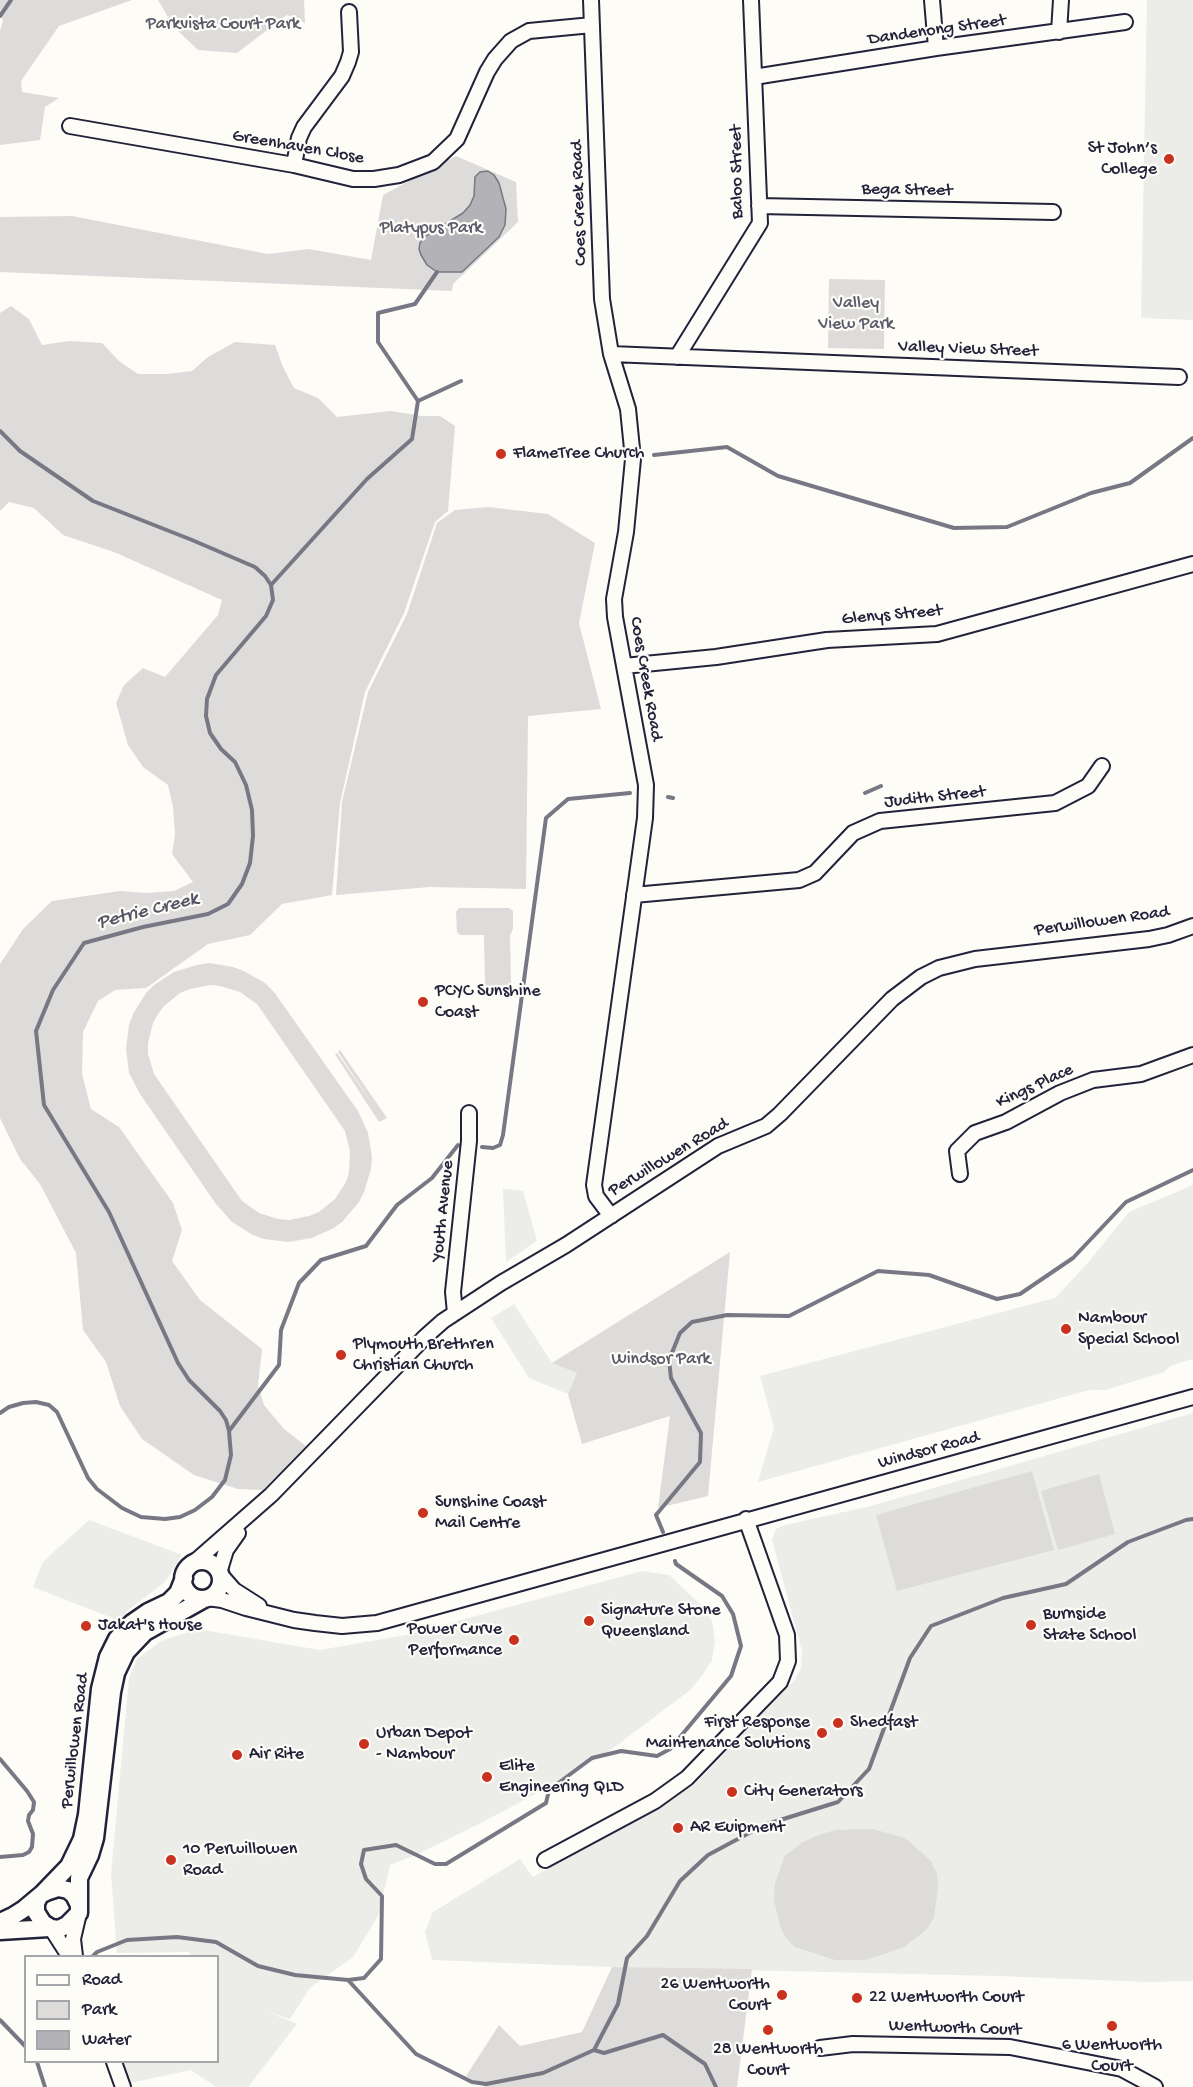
<!DOCTYPE html>
<meta charset="utf-8">
<style>
body{margin:0}
#map{position:relative;width:1193px;height:2087px;overflow:hidden;background:#fdfcf7;font-family:"Gochi Hand",sans-serif}
canvas{display:block}
.legend{position:absolute;left:24px;top:1955px;width:195px;height:108px;box-sizing:border-box;background:#fdfcf7;border:2px solid #a5a5ac;margin:0;padding:8px 10px;list-style:none;font-size:18px;color:#22223b}
.legend li{display:flex;align-items:center;gap:12px;height:30px}
.legend b{width:30px;border:2px solid #a5a5ac}
</style>
<div id="map">
<canvas width="1193" height="2087"></canvas>
<ul class="legend">
<li><b style="height:8px;background:#fdfcf7"></b>Road</li>
<li><b style="height:16px;background:#dddcdb"></b>Park</li>
<li><b style="height:16px;background:#b2b2b7"></b>Water</li>
</ul>
</div>
<script>
const c = document.querySelector('canvas').getContext('2d');
c.lineJoin = 'round';
function paint(path, color) {
  c.fillStyle = color;
  c.fill(path, 'evenodd');
}
function shape(rows) {
  const path = new Path2D();
  for (const r of rows) {
    if (r.length === 3) {
      path.moveTo(r[0] + r[2], r[1]);
      path.arc(r[0], r[1], r[2], 0, 2 * Math.PI);
      continue;
    }
    path.moveTo(r[0], r[1]);
    for (let i = 2; i < r.length; i += 2) path.lineTo(r[i], r[i + 1]);
  }
  return path;
}
function trace(path, color, width, dash) {
  c.strokeStyle = color;
  c.lineWidth = width;
  c.lineCap = dash ? 'butt' : 'round';
  c.setLineDash(dash || []);
  c.stroke(path);
}
function drawText(font, color, halo, rows, align = 'center') {
  c.font = font + ' "Gochi Hand",sans-serif';
  c.lineWidth = 4.5;
  c.setLineDash([]);
  c.textBaseline = 'middle';
  c.strokeStyle = halo;
  c.fillStyle = color;
  for (const [text, x, y, turn = 0] of rows) {
    c.save();
    c.translate(x, y);
    c.rotate((+turn || 0) * Math.PI / 180);
    c.textAlign = isNaN(turn) ? turn : align;
    if (halo) c.strokeText(text, 0, 0);
    c.fillText(text, 0, 0);
    c.restore();
  }
}
const built = shape([
 [1147,0,1193,0,1193,320,1141,318],
 [1193,1185,1193,1359,1170,1366,1164,1372,1105,1390,1089,1390,758,1482,774,1427,760,1376,1055,1298,1086,1265,1129,1212],
 [503,1189,523,1191,537,1241,506,1262],
 [514,1304,552,1363,577,1373,568,1394,529,1378,491,1318],
 [1193,1413,1193,1981,1148,1982,998,1976,612,1967,432,1960,425,1932,433,1912,520,1859,533,1877,694,1785,794,1681,801,1668,802,1651,772,1540,776,1529,785,1525,871,1506],
 [89,1520,182,1555,165,1582,127,1611,120,1621,33,1587,42,1564,48,1557],
 [642,1571,669,1575,702,1606,712,1621,715,1641,712,1660,702,1676,689,1691,608,1752,545,1789,481,1823,418,1854,390,1865,378,1916,353,1957,310,1988,290,2019,265,2011,297,2024,248,2087,216,2087,191,2070,130,2083,122,2062,218,2062,218,1956,190,1956,190,1952,117,1953,111,1873,129,1678,137,1659,161,1641,197,1629,320,1650,406,1635]
]);
const green = shape([
 [0,0,132,0,59,26,21,81,22,92,59,98,45,107,40,140,0,145,0,31,3,21,0,11],
 [158,0,304,0,305,23,287,15,237,53,198,50,174,27],
 [456,156,516,182,518,222,453,284,452,291,0,272,0,217,72,216,268,254,309,249,371,260,383,195],
 [829,279,885,280,884,349,828,348],
 [11,306,29,319,42,345,69,341,102,343,119,361,138,374,167,374,192,371,208,357,235,342,275,345,283,367,294,388,318,398,337,417,391,411,422,416,440,416,455,426,448,511,435,522,404,613,365,692,340,803,332,895,282,904,250,935,208,944,146,988,115,990,98,1001,83,1032,82,1074,91,1109,119,1127,173,1203,182,1230,172,1261,200,1300,262,1349,258,1386,264,1405,284,1429,306,1446,263,1490,238,1489,194,1475,142,1439,120,1406,106,1362,83,1330,76,1253,40,1184,20,1159,0,1118,0,964,23,929,52,901,120,891,147,893,174,891,193,882,172,854,175,835,173,807,168,785,143,767,128,745,116,703,124,685,143,668,165,677,218,615,222,600,114,552,63,535,34,508,9,502,0,511,0,313],
 [488,507,548,514,595,543,579,623,601,709,528,716,526,889,430,887,336,895,342,802,368,692,407,614,437,523,455,510],
 [459,908,509,908,513,911,513,929,510,935,511,985,508,990,489,991,485,985,484,935,460,935,457,932,456,912],
 [209,963,233,967,244,971,265,983,274,992,358,1111,368,1133,372,1157,371,1169,364,1192,359,1202,343,1221,334,1228,312,1238,288,1242,264,1239,253,1235,232,1222,216,1204,140,1094,129,1073,126,1049,129,1025,133,1014,146,993,154,985,174,972,197,965],
 [210,985,220,986,240,992,257,1004,345,1131,350,1151,349,1172,346,1182,335,1199,319,1212,309,1216,289,1220,278,1219,259,1213,242,1201,154,1074,148,1054,148,1043,153,1023,158,1014,164,1006,180,993,190,989],
 [340,1050,387,1118,379,1122,335,1054,337,1053,376,1109,338,1052],
 [730,1252,708,1496,658,1508,670,1416,582,1444,568,1394,577,1373,552,1363],
 [1032,1471,1054,1550,897,1591,876,1515],
 [1099,1474,1115,1534,1058,1550,1041,1491],
 [873,1829,905,1838,931,1861,937,1874,938,1888,934,1918,925,1931,904,1947,866,1960,835,1960,795,1947,786,1938,780,1926,774,1900,775,1883,785,1856,801,1843,821,1834,836,1830],
 [612,1967,752,1969,737,2087,485,2087,466,2076,499,2025,520,2046,582,2032]
]);
const water = shape([
 [488,171,494,175,499,183,506,209,505,225,499,237,462,272,437,272,427,265,421,255,419,249,420,243,424,237,463,213,470,205,474,196,475,177,480,172,488,171]
]);
const stream = shape([
 [0,16,11,0],
 [418,401,461,381],
 [0,431,20,451,93,501,192,540,255,567,265,576,271,585,273,600,266,616,216,675,207,699,206,716,210,733,221,749,235,762,246,785,252,810,253,836,250,863,242,884,228,904,208,914,143,927,84,943,53,990,36,1031,44,1105,109,1212,178,1363,189,1380,220,1411,226,1420,229,1431,231,1455,225,1480,212,1497,195,1510,180,1517,165,1519,141,1517,122,1508,97,1489,88,1478,57,1412,49,1405,36,1402,23,1403,9,1407,0,1413],
 [654,455,727,447,778,476,954,528,1007,527,1091,493,1130,483,1193,438],
 [271,585,367,479,412,439,418,401,378,342,378,313,415,304,437,272],
 [865,793,881,786],
 [668,797,673,798],
 [482,1147,493,1148,500,1145,503,1135,546,818,568,799,630,793],
 [229,1431,279,1365,281,1330,299,1283,321,1260,366,1246,397,1205,432,1178,458,1145],
 [663,1532,656,1515,700,1462,701,1433,671,1378,669,1360,680,1333,692,1322,727,1315,789,1316,878,1271,929,1275,997,1299,1020,1294,1073,1258,1126,1202,1193,1170],
 [0,1759,27,1791,34,1802,33,1810,29,1815,28,1821,33,1834,32,1847,29,1852,23,1855,0,1857],
 [93,1956,97,1952,127,1940,177,1937,216,1942,258,1966,295,1975,348,1980,416,2054,472,2082,486,2084,543,2073,594,2050,618,2004,627,1958,647,1936,680,1881,708,1855,764,1825,838,1802,869,1769,910,1658,931,1626,1003,1598,1066,1584,1128,1542,1186,1520,1193,1519],
 [348,1980,364,1978,381,1959,382,1896,366,1879,361,1864,364,1850,396,1845,435,1864,446,1864,546,1803,549,1790,592,1758,621,1751,657,1756,670,1749,731,1676,741,1646,733,1614,722,1596,676,1564,675,1561],
 [0,2020,26,2047],
 [594,2050,604,2053,663,2035,705,2064,716,2087],
 [37,2062,45,2087]
]);
const minor = shape([
 [591,0,602,299,611,354,628,409,633,459,626,532,614,599,615,617,646,785,645,818,594,1185,596,1196,611,1216],
 [932,0,936,48],
 [1059,32,1061,0],
 [754,77,936,48,1125,22],
 [70,126,294,165,353,179,374,179,399,175,433,162,457,139,487,72,495,59,511,41,529,31,592,25],
 [294,165,299,138,304,127,342,76,348,62,351,52,349,12],
 [759,206,1053,212],
 [611,354,1179,377],
 [677,357,760,223,751,0],
 [624,666,716,657,827,640,937,634,1193,564],
 [634,895,799,880,815,873,853,833,880,821,1055,803,1088,786,1102,766],
 [960,1174,957,1151,975,1133,1006,1122,1060,1093,1093,1080,1141,1074,1193,1055],
 [455,1313,453,1292,469,1141,469,1113],
 [190,1566,271,1495,425,1337,443,1321,501,1283,566,1245,718,1146,766,1126,780,1114,892,999,921,977,939,968,975,959,1149,939,1168,935,1193,926],
 [219,1573,226,1550,238,1533],
 [220,1574,234,1590,259,1606],
 [207,1598,222,1600,246,1608,294,1620,315,1623,342,1626,377,1623,1193,1397],
 [545,1860,655,1801,687,1778,780,1682,788,1661,787,1635,746,1519],
 [51,1928,69,1956],
 [75,1956,73,1939,79,1913],
 [820,2048,853,2044,1010,2047,1122,2069,1155,2087],
 [114,2062,123,2087]
]);
const major = shape([
 [202,1580,19],
 [42,1894,69,1866,82,1839,87,1815,100,1689,108,1657,117,1639,132,1623,148,1612,169,1602,178,1593,184,1578],
 [79,1905,79,1878,90,1855,95,1838,112,1692,116,1673,126,1652,145,1632,204,1599],
 [0,1922,13,1916,24,1909,42,1894,46,1892,58,1888,68,1890,74,1895,79,1905,79,1913,67,1925,59,1929,51,1928,43,1923,36,1912,36,1903,39,1897],
 [0,1931,49,1928]
]);
const markers = [
 [1169,159,6,"#c8321e"],
 [501,454,6,"#c8321e"],
 [423,1002,6,"#c8321e"],
 [1066,1329,6,"#c8321e"],
 [341,1355,6,"#c8321e"],
 [423,1513,6,"#c8321e"],
 [589,1621,6,"#c8321e"],
 [1031,1625,6,"#c8321e"],
 [86,1626,6,"#c8321e"],
 [514,1640,6,"#c8321e"],
 [838,1723,6,"#c8321e"],
 [822,1733,6,"#c8321e"],
 [364,1744,6,"#c8321e"],
 [237,1755,6,"#c8321e"],
 [487,1777,6,"#c8321e"],
 [732,1792,6,"#c8321e"],
 [678,1828,6,"#c8321e"],
 [171,1860,6,"#c8321e"],
 [782,1995,6,"#c8321e"],
 [857,1998,6,"#c8321e"],
 [1112,2026,6,"#c8321e"],
 [768,2030,6,"#c8321e"]
];
const parkNames = [
 ["Parkvista Court Park",223,25],
 ["Platypus Park",431,229],
 ["Valley",856,304],
 ["View Park",856,325],
 ["Windsor Park",661,1360]
];
const streetNames = [
 ["Dandenong Street",937,31,-8],
 ["Greenhaven Close",298,148,10],
 ["Baloo Street",738,172,-91],
 ["Bega Street",907,191,1],
 ["Coes Creek Road",580,203,-92],
 ["Valley View Street",968,350,2],
 ["Glenys Street",892,616,-5],
 ["Coes Creek Road",645,679,80],
 ["Judith Street",935,798,-6],
 ["Perwillowen Road",1102,922,-8],
 ["Kings Place",1035,1087,-25],
 ["Perwillowen Road",669,1158,-31],
 ["Youth Avenue",444,1211,-84],
 ["Windsor Road",929,1451,-15],
 ["Perwillowen Road",76,1741,-83],
 ["Wentworth Court",955,2029,2]
];
const poiNames = [
 ["St John’s",1157,149,"right"],
 ["College",1157,170,"right"],
 ["FlameTree Church",513,454],
 ["PCYC Sunshine",435,992],
 ["Coast",435,1013],
 ["Nambour",1078,1319],
 ["Special School",1078,1340],
 ["Plymouth Brethren",353,1345],
 ["Christian Church",353,1366],
 ["Sunshine Coast",435,1503],
 ["Mail Centre",435,1524],
 ["Signature Stone",601,1611],
 ["Queensland",601,1632],
 ["Burnside",1043,1615],
 ["State School",1043,1636],
 ["Jakat's House",98,1626],
 ["Power Curve",502,1630,"right"],
 ["Performance",502,1651,"right"],
 ["First Response",810,1723,"right"],
 ["Maintenance Solutions",810,1744,"right"],
 ["Shedfast",850,1723],
 ["Urban Depot",376,1734],
 ["- Nambour",376,1755],
 ["Air Rite",249,1755],
 ["Elite",499,1767],
 ["Engineering QLD",499,1788],
 ["City Generators",744,1792],
 ["AR Euipment",690,1828],
 ["10 Perwillowen",183,1850],
 ["Road",183,1871],
 ["26 Wentworth",770,1985,"right"],
 ["Court",770,2006,"right"],
 ["22 Wentworth Court",869,1998],
 ["6 Wentworth",1112,2046,"center"],
 ["Court",1112,2067,"center"],
 ["28 Wentworth",768,2050,"center"],
 ["Court",768,2071,"center"]
];
const waterNames = [
 ["Petrie Creek",148,912,-14]
];
paint(built, '#ecece9');
paint(green, '#dddcdb');
paint(water, '#b2b2b7');
trace(water, '#787885', 1.5);
trace(stream, '#787885', 4);
trace(minor, '#22223b', 18);
trace(major, '#22223b', 21);
trace(minor, '#fdfcf7', 14);
trace(major, '#fdfcf7', 16);
for (const [x, y, r, color] of markers) {
  const dot = new Path2D();
  dot.arc(x, y, r, 0, 2 * Math.PI);
  c.fillStyle = color;
  c.fill(dot);
  trace(dot, '#fdfcf7', 2);
}
drawText('18px', '#5a5a6b', '#fdfcf7', parkNames);
drawText('18px', '#22223b', '#fdfcf7', streetNames);
drawText('18px', '#22223b', '#fdfcf7', poiNames, 'left');
drawText('italic 20px', '#545466', '#fdfcf7', waterNames);
</script>
